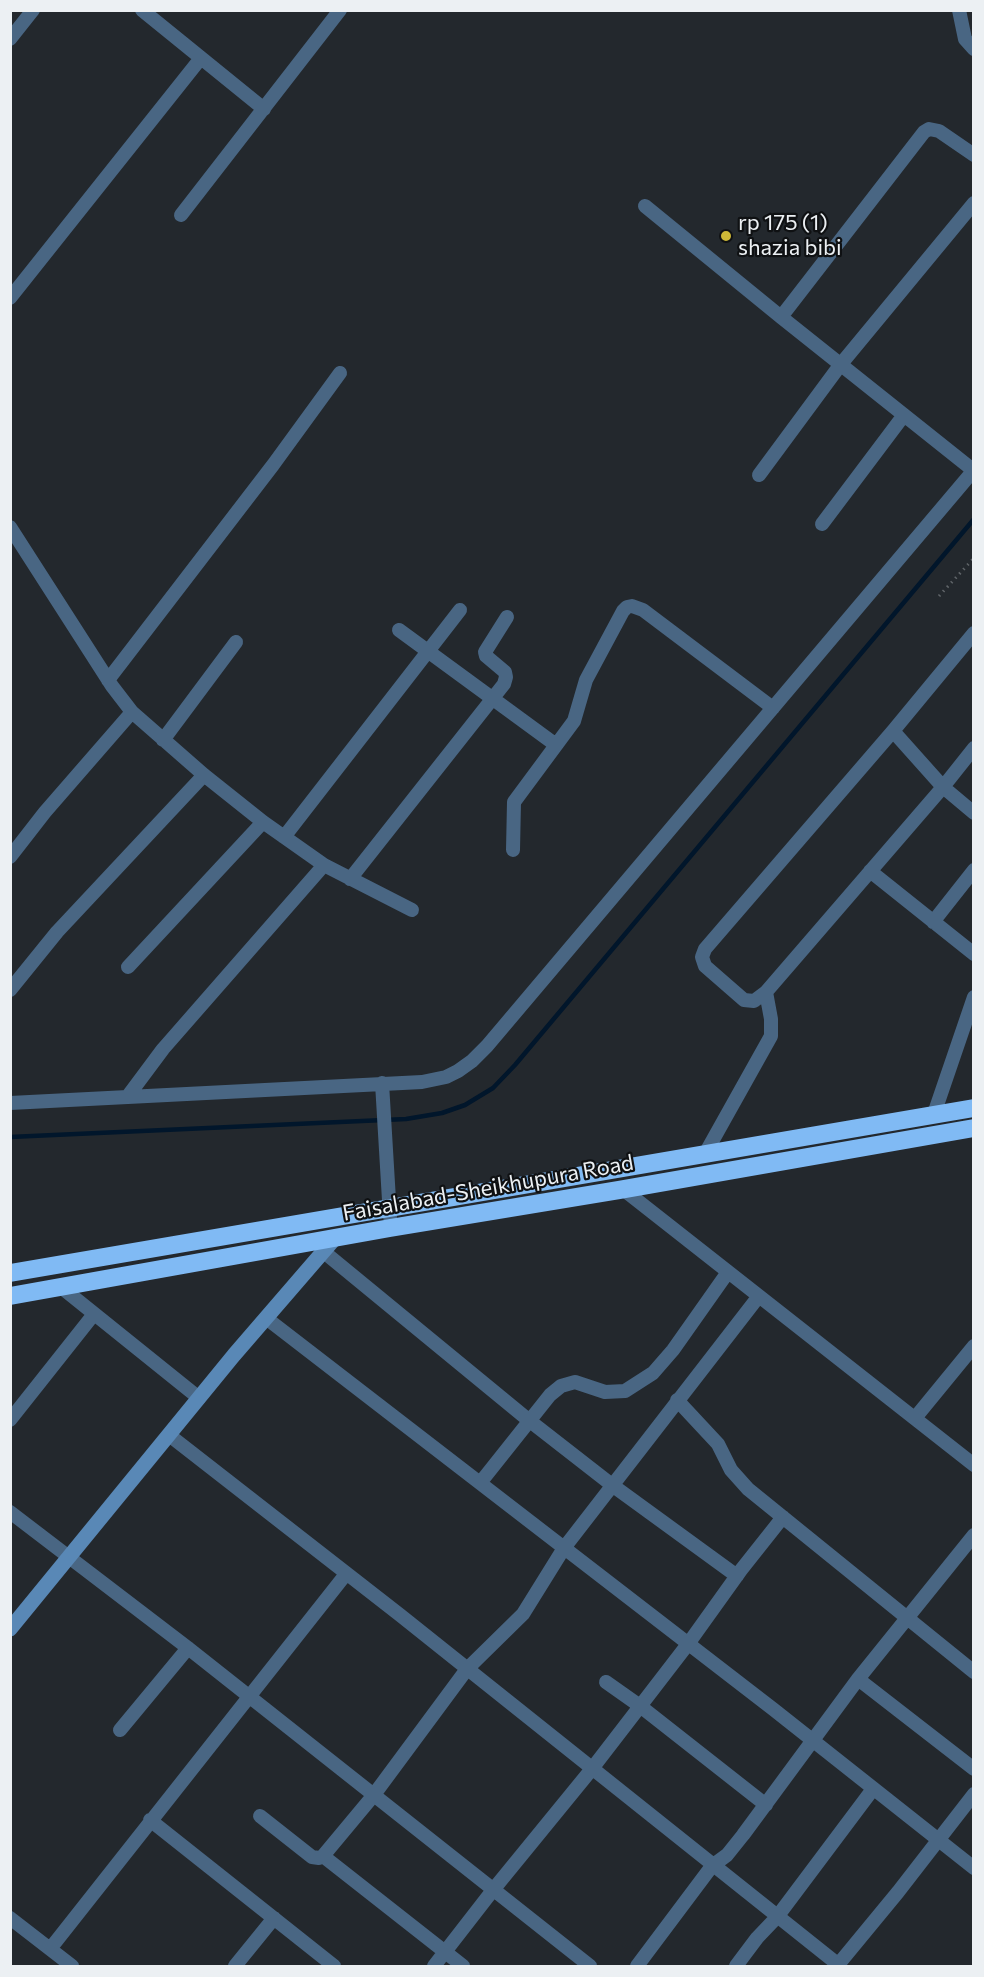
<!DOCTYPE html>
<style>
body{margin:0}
#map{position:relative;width:984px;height:1977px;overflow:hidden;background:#23282d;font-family:Commissioner,sans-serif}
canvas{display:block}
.frame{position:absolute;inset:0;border:12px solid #ecf0f3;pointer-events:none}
</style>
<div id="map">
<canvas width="984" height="1977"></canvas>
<div class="frame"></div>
</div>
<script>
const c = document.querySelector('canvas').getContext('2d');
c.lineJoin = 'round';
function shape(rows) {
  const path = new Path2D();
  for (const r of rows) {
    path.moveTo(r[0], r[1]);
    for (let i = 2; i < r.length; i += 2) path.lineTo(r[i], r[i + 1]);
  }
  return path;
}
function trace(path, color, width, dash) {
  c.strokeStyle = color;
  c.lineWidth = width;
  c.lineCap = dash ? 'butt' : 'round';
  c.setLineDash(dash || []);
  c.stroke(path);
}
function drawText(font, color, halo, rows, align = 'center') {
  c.font = font + ' Commissioner,sans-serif';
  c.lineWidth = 4.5;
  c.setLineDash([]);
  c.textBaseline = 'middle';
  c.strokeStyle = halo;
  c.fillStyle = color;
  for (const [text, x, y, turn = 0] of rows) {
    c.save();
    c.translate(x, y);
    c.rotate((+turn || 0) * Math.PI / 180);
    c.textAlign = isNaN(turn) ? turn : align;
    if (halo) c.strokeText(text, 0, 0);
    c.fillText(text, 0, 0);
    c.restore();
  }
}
const stream = shape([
 [10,1137,406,1119,442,1113,465,1105,493,1088,515,1065,974,519]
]);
const path = shape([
 [939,596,974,558]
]);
const street = shape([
 [142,10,264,109],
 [959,10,965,39,974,49],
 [10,39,33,10],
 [645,206,781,317,973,470],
 [181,215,340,10],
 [10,298,201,58],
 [781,317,924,132,929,129,939,131,974,155],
 [759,475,841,364,974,203],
 [822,524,904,415],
 [10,527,112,686,132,712,204,775,263,822,324,865,412,910],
 [399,630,556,745],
 [974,633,893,731,705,949,702,957,705,966,744,1000,754,1001,766,992,943,787,974,748],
 [108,680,273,465,340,373],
 [893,731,943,787,974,813],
 [163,740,236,642],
 [284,837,460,610],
 [513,850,514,802,574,721,586,680,623,611,627,607,632,606,643,610,773,708],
 [10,857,45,812,132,712],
 [870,871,974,954],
 [350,879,504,684,506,677,505,672,486,656,485,652,507,617],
 [933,922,974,870],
 [128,967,263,822],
 [10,990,57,932,204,775],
 [382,1083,390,1217],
 [128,1096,163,1049,324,865],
 [10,1103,422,1082,446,1077,458,1071,472,1061,487,1046,974,470],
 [934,1114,974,997],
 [705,1154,771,1036,771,1019,766,992],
 [624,1190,974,1465],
 [324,1252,526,1418,612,1485,737,1576],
 [61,1287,199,1398],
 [266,1318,773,1709,974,1868],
 [677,1400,718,1444,731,1470,748,1489,974,1672],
 [915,1418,974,1346],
 [10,1420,94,1314],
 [169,1435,400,1615,840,1966],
 [480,1483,550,1395,561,1386,575,1382,605,1392,625,1391,653,1373,673,1350,728,1272],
 [10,1512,188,1648,590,1966],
 [858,1679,974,1769],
 [606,1682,640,1706,766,1805],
 [120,1730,188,1648],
 [260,1816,312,1857,319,1858,323,1856,373,1796,467,1669,523,1614,564,1548,759,1296],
 [150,1820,334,1966],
 [323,1856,463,1966],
 [10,1918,72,1966],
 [50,1949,346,1574],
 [235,1966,274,1918],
 [434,1966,493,1890,591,1770,688,1644,741,1570,783,1517],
 [637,1966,712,1866,727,1855,743,1835,858,1679,974,1535],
 [736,1966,757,1938,777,1917,873,1789],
 [837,1966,898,1892,974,1794]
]);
const secondary = shape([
 [10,1629,234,1355,335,1238]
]);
const highway = shape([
 [10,1273,974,1108],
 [10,1296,390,1228,619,1190,974,1128]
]);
const markers = [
 [726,236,6,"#ceb837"]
];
const poiNames = [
 ["rp 175 (1)",738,223],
 ["shazia bibi",738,248]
];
const streetNames = [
 ["Faisalabad-Sheikhupura Road",488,1188,-10]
];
trace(stream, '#01162b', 4.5);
trace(path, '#606569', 3, [1.5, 4.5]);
trace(street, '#496683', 14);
trace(secondary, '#5988b6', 15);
trace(highway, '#80baf4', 18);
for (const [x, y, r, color] of markers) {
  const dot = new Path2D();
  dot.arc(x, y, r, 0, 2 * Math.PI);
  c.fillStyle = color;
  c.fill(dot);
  trace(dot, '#0f1113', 2);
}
drawText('22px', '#ecf0f3', '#0f1113', poiNames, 'left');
drawText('22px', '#ecf0f3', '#0f1113', streetNames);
</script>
